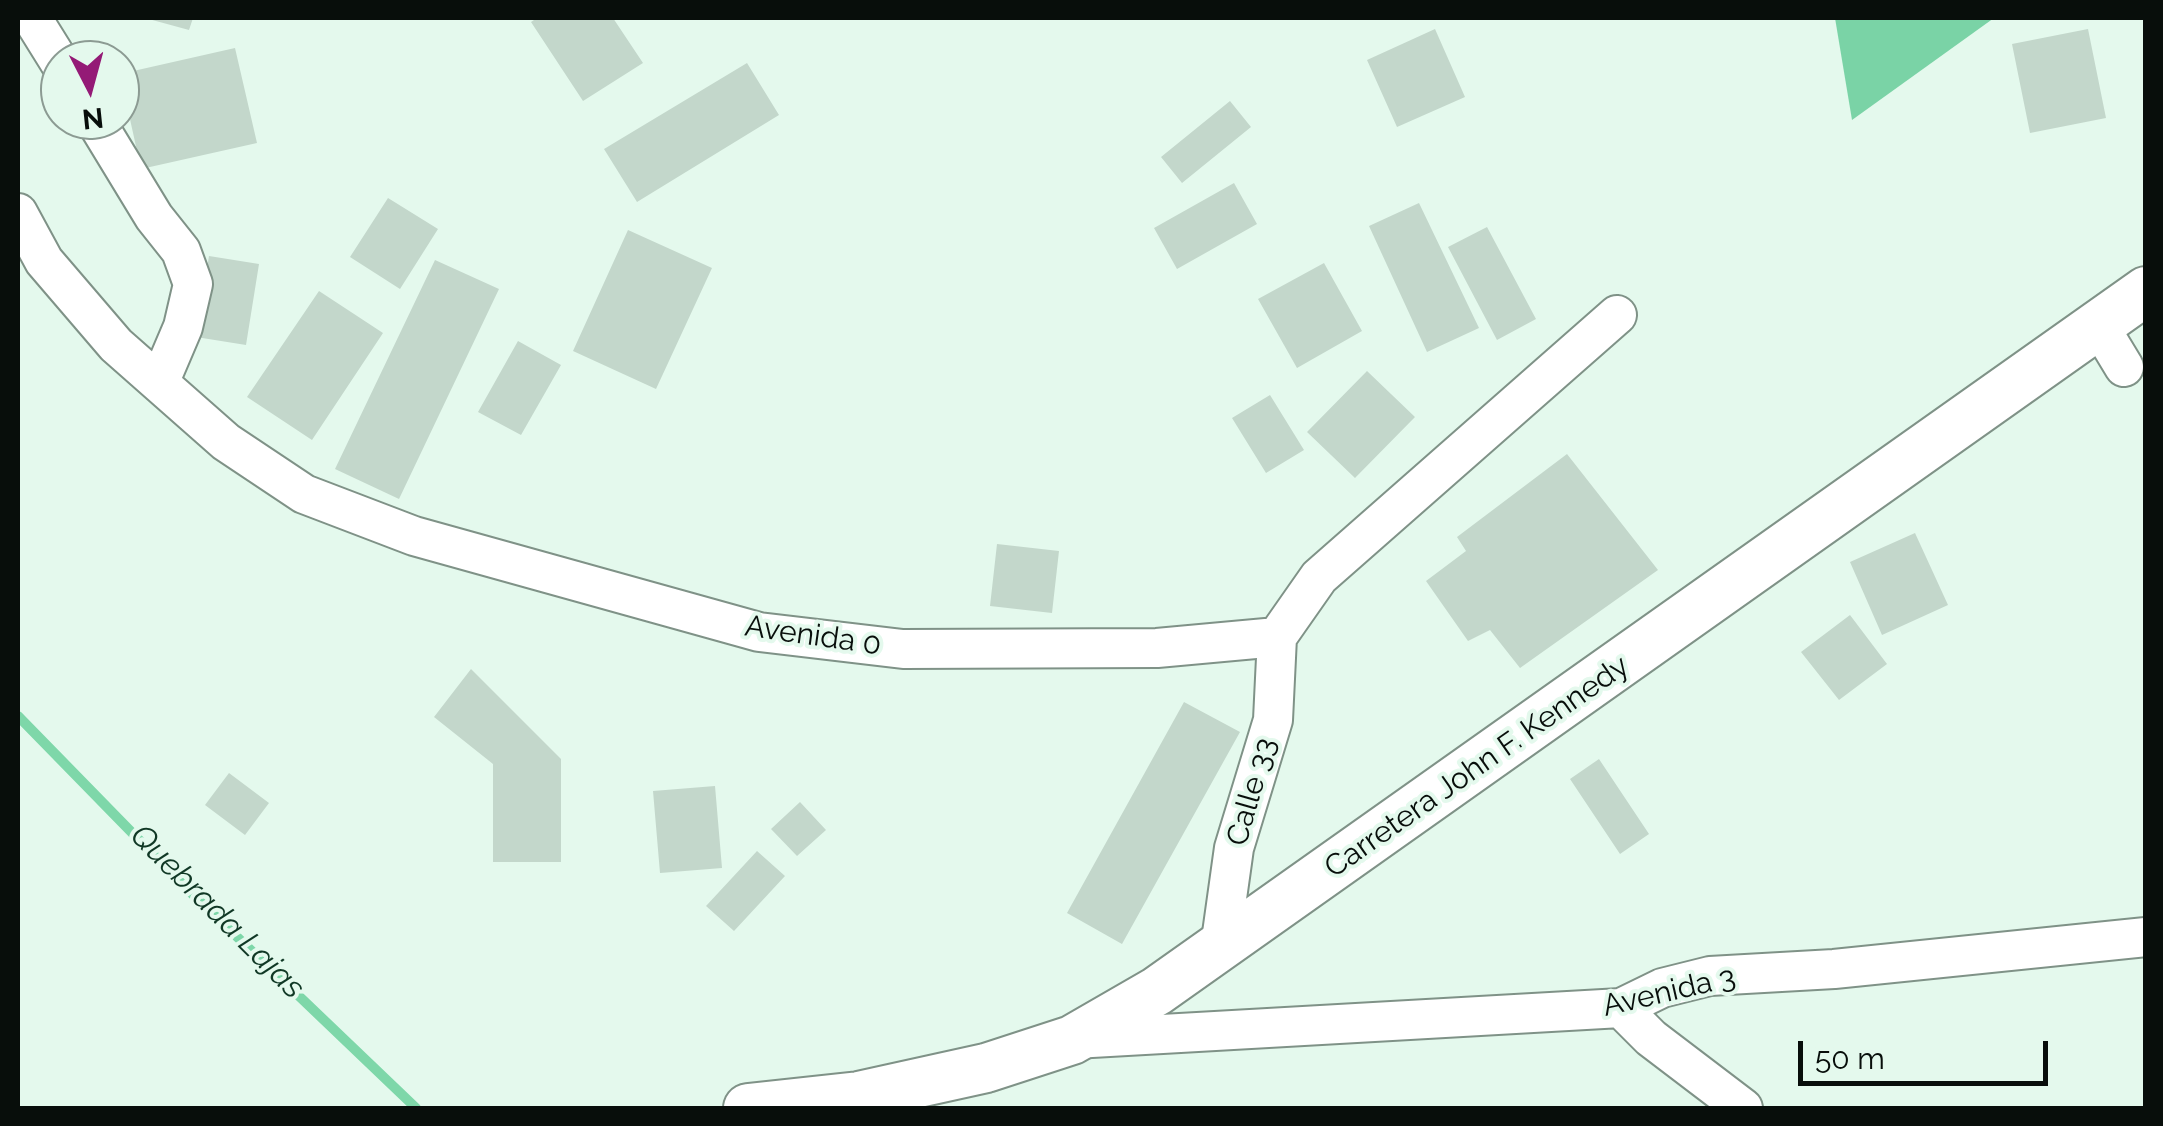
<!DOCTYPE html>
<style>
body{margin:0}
#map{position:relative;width:2163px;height:1126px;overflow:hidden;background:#e4f9ed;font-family:Raleway,sans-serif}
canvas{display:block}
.frame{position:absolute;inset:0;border:20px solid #080e0b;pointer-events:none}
.north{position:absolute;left:40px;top:40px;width:100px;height:100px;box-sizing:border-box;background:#e4f9ed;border:2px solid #8c9b93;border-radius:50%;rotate:174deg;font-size:28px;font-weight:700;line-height:40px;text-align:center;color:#080e0b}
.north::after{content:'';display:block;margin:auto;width:35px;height:45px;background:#941a76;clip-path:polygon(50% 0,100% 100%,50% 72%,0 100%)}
.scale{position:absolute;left:1798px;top:1041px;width:250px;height:45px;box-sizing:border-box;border:5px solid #080e0b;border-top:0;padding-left:12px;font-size:30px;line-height:35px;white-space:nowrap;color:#080e0b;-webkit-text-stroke:8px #e4f9ed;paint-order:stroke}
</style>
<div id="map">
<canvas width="2163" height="1126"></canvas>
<div class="frame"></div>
<div class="north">N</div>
<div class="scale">50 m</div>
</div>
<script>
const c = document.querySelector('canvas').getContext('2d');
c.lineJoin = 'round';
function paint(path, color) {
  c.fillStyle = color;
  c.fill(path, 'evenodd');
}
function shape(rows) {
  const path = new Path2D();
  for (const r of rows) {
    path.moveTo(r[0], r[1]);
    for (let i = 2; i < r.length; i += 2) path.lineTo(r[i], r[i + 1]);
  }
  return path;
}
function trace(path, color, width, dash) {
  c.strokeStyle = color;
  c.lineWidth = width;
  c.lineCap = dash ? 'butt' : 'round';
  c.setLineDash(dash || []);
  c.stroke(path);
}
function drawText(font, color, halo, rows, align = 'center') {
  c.font = font + ' Raleway,sans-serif';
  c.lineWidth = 8;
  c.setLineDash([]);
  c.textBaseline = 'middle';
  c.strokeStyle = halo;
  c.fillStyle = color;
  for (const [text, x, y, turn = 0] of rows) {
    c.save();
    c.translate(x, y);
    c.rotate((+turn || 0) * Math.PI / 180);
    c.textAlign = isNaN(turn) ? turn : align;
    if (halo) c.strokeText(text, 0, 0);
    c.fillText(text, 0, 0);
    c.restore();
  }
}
const forest = shape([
 [1835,18,1994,18,1852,120]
]);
const stream = shape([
 [18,716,188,890,416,1108]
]);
const building = shape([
 [145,18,193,18,189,30],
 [537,18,613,18,643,63,583,101,531,22],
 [1435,29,1465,97,1397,127,1367,60],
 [2088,29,2106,118,2030,133,2012,44],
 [235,48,257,143,141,169,120,74],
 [747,63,779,115,637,202,604,149],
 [1230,101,1251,127,1182,183,1161,157],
 [1234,183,1257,224,1177,269,1154,228],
 [388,198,438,229,400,289,350,257],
 [1419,203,1479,328,1427,352,1369,226],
 [1487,227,1536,319,1497,340,1448,247],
 [628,230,712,268,656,389,573,351],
 [209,256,259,264,246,345,196,337],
 [435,260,499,289,399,499,335,469],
 [1324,263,1362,331,1297,368,1258,299],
 [319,291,383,333,312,440,247,397],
 [518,341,561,365,521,435,478,412],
 [1367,371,1415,417,1355,478,1307,432],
 [1270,395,1304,450,1266,473,1232,418],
 [1567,454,1658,570,1520,668,1490,630,1468,641,1426,581,1466,551,1457,537],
 [1915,533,1948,605,1882,635,1850,562],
 [997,544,1059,551,1052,613,990,606],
 [1850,615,1887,664,1839,700,1801,652],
 [471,669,561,759,561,862,493,862,493,764,434,717],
 [1184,702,1240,732,1122,944,1067,913],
 [1599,759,1649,834,1620,854,1570,779],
 [229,773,269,803,245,835,205,805],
 [715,786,722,868,660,873,653,791],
 [800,802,826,830,797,856,771,829],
 [757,851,785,876,734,931,706,906]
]);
const minor = shape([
 [32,18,60,63],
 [95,120,154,217,181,251,193,284,183,327,160,381],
 [18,213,44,261,116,345,226,442,304,494,414,536,759,632,903,649,1157,648,1277,637,1319,577,1617,315],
 [2098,324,2124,367],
 [1220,948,1234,848,1273,720,1277,637],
 [1621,1008,1651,1038,1743,1108],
 [1074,1039,1621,1008,1662,988,1710,976,1834,969,2146,937]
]);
const major = shape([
 [748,1108,859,1096,986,1068,1072,1040,1157,991,2146,291]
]);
const streetNames = [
 ["Avenida 0",813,636,8],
 ["Carretera John F. Kennedy",1477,767,-35],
 ["Calle 33",1252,792,-74],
 ["Avenida 3",1669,992,-13]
];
const waterNames = [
 ["Quebrada Lajas",217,912,45]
];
paint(forest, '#7ad3a6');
trace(stream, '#7ed7a9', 10);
paint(building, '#c3d7cb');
trace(minor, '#7f9287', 42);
trace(major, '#7f9287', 52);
trace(minor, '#fff', 38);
trace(major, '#fff', 48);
drawText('30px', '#080e0b', '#e4f9ed', streetNames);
drawText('italic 32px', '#103825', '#e4f9ed', waterNames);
</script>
